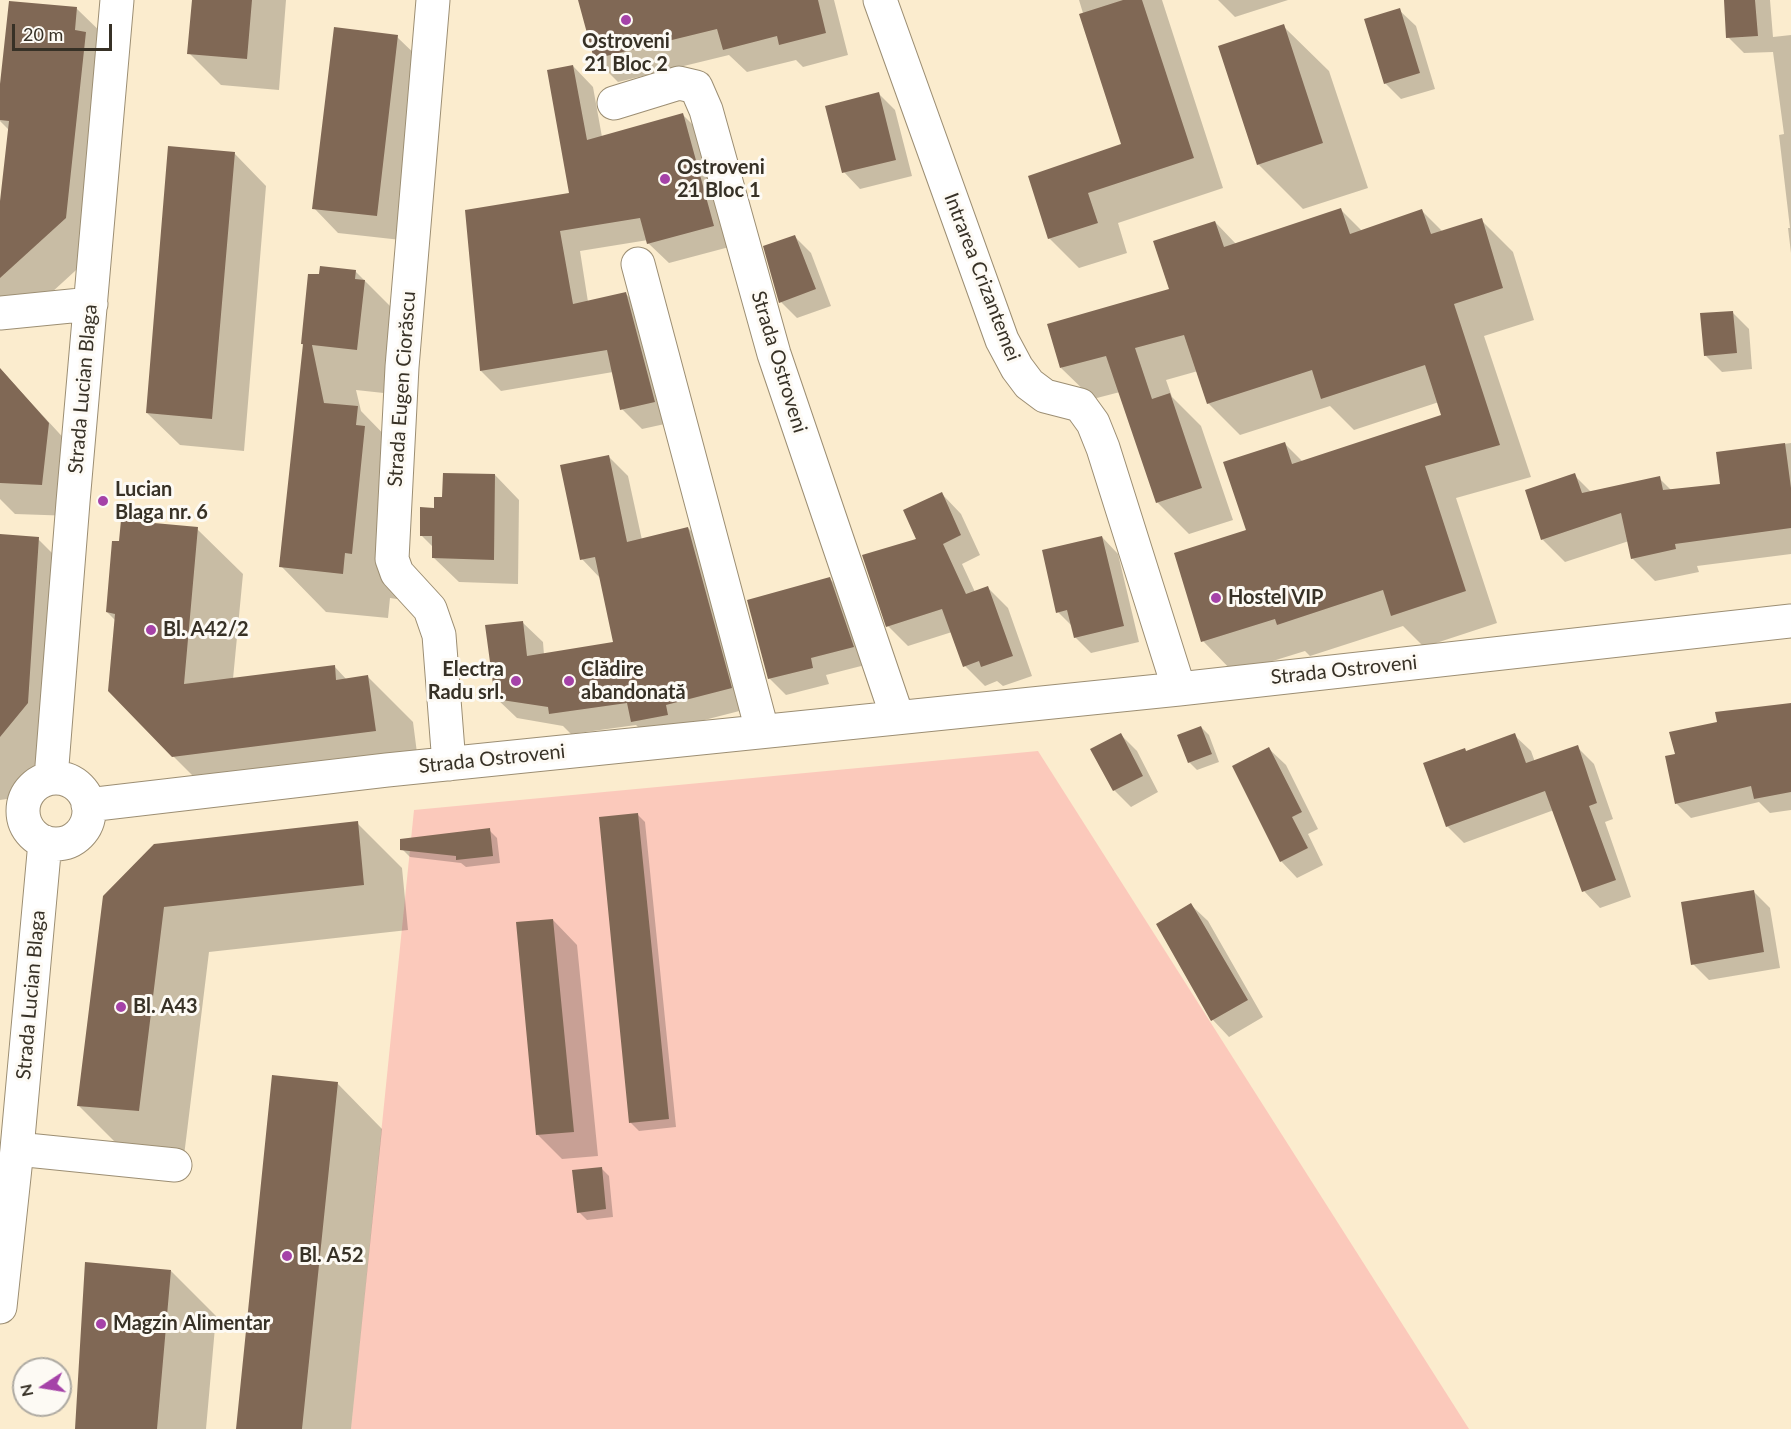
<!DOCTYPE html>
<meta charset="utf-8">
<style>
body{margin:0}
#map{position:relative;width:1791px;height:1429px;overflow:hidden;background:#fbecce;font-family:Lato,sans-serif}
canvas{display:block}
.north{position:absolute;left:12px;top:1357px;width:60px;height:60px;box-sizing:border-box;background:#fdfaf4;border:2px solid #aeaaa2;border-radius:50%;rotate:258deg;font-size:16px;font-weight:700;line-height:24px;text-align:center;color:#373126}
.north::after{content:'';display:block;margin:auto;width:21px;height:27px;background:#a542a8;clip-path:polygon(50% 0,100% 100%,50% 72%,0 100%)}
.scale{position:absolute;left:12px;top:24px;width:100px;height:27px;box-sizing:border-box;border:3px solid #373126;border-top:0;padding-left:8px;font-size:18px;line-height:21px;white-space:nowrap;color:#373126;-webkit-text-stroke:4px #fdfaf4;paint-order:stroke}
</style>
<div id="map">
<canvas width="1791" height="1429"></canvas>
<div class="north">N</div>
<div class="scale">20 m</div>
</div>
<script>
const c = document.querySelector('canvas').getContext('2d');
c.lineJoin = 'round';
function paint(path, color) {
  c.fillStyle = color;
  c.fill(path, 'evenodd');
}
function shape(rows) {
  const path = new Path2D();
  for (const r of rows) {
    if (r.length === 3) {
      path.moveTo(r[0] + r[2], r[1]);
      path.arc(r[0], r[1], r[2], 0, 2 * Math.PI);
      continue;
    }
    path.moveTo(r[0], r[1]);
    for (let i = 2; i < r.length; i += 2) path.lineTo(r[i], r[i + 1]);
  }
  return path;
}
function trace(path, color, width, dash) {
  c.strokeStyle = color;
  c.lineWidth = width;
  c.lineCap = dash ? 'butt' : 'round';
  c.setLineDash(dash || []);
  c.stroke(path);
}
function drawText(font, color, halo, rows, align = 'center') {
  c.font = font + ' Lato,sans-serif';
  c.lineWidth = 6;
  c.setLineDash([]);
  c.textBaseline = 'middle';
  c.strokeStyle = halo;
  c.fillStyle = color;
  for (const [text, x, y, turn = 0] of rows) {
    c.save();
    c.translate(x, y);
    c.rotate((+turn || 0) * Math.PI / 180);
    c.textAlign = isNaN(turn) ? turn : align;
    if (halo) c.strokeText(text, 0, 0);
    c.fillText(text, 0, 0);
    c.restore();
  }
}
const green = shape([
 [1038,751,1469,1429,351,1429,414,810]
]);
const shadow = shape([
 [193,0,286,0,279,90,221,85,189,53],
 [579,0,834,0,848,55,803,67,796,60,747,72,729,55,618,82,595,59],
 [1079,0,1162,0,1223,188,1118,223,1127,253,1079,268,1049,238,1123,145],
 [1218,0,1288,0,1235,17],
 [1726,0,1770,0,1773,37,1791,35,1791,253,1788,228,1790,228,1779,135,1784,134,1773,52,1744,53,1728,37],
 [76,8,109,40,98,250,39,304,0,308,0,209,9,130,0,121,0,98],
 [1399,10,1416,26,1435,89,1401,99,1385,83],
 [1283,26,1329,71,1368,188,1303,209,1258,164],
 [397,37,422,61,401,240,338,233,314,208],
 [573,66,593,87,602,137,683,115,703,135,733,246,669,263,648,243,648,240,580,251,588,302,626,294,646,314,674,422,642,429,622,409,613,372,501,391,481,371,570,194],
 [879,94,895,110,912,176,860,189,844,172],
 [234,153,266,186,244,451,180,445,147,413],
 [1341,210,1362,231,1422,211,1443,232,1481,220,1513,252,1534,320,1484,336,1531,477,1456,498,1497,623,1424,647,1403,626,1310,656,1305,651,1234,673,1203,641,1284,443,1303,462,1443,416,1439,402,1354,430,1330,406,1240,435,1208,403,1198,371,1166,380,1172,397,1201,426,1233,520,1189,534,1157,502,1120,392,1093,399,1061,368,1171,290,1215,222,1236,244],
 [794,236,811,253,831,306,797,318,781,302],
 [355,271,401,317,402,395,356,390,361,411,402,453,409,473,397,599,390,598,388,618,326,612,281,566,305,346,302,344],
 [1732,312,1749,329,1752,369,1722,372,1705,355],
 [0,369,81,457,73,516,15,514,0,499],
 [1791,443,1791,554,1697,566,1699,572,1655,581,1632,558,1629,541,1565,562,1542,539,1574,475,1592,493,1659,478,1672,491,1722,485,1718,453],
 [608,456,628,476,642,540,688,528,708,548,751,708,685,725,653,742,636,725,571,734,563,726,517,718,496,698,522,622,543,642,544,655,615,643,601,579,582,559],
 [495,475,519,500,518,584,459,582,434,558,434,548,422,536,444,499],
 [942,494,961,514,980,555,962,564,975,592,988,588,1008,608,1032,676,1003,686,997,681,985,686,965,666,952,632,908,646,888,626,918,540],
 [197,529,243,574,233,679,334,666,347,680,368,677,413,722,420,776,218,801,173,756,116,621,107,612],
 [0,535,38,539,70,571,59,735,7,799,0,800],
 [1102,537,1118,554,1139,642,1091,653,1075,637,1073,627,1058,612],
 [830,579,846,595,869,664,826,675,829,684,786,695,769,678],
 [1791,705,1791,810,1770,813,1759,802,1691,818,1676,803,1676,755],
 [1201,727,1209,735,1219,762,1197,770,1189,762],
 [1121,735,1137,751,1158,792,1131,807,1114,790,1092,750],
 [1514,735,1531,751,1535,762,1577,747,1594,764,1613,819,1605,822,1631,897,1600,908,1584,891,1554,810,1464,843,1447,826,1467,752],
 [1269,749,1286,765,1318,829,1308,834,1323,865,1297,878,1281,861],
 [637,814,645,822,676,1127,639,1131,631,1123],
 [357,823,402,868,408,930,209,952,184,1156,124,1151,79,1106,105,897],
 [489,830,497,838,500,863,466,867,461,863,410,857,402,849],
 [1753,891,1770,908,1780,968,1709,980,1693,964],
 [1191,905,1208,921,1263,1017,1229,1037,1213,1020,1158,925],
 [553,920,577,945,598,1156,562,1159,538,1135],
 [337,1083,382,1129,351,1429,237,1429],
 [601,1168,609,1176,613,1217,587,1220,579,1212],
 [171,1271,216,1316,206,1429,77,1429]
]);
const building = shape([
 [192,0,252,0,247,59,187,54],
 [578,0,818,0,826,33,779,45,777,36,723,50,717,29,594,59],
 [1123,0,1142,0,1194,158,1088,193,1098,223,1048,239,1028,176,1121,144,1079,14],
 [1724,0,1755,0,1758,36,1726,38],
 [9,1,77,7,75,30,86,32,66,218,0,278,0,201,9,121,0,120,0,84],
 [1400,8,1420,73,1384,84,1364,19],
 [1284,24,1323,143,1257,165,1218,46],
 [334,27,398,35,377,216,312,209],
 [573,65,587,140,683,113,714,226,647,244,640,218,560,231,573,304,626,292,655,402,620,410,607,350,480,371,465,210,569,193,547,70],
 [879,92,896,160,842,173,825,106],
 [168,146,235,152,212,419,146,413],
 [1341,208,1350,234,1422,209,1431,234,1482,218,1503,288,1454,304,1500,445,1425,466,1466,591,1391,616,1383,590,1277,625,1275,619,1201,642,1174,553,1246,530,1223,462,1285,442,1292,464,1441,415,1425,365,1321,399,1312,370,1207,404,1184,335,1135,348,1152,399,1170,393,1202,488,1156,503,1106,356,1060,368,1047,324,1169,289,1153,241,1215,221,1224,247],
 [795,235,816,289,779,303,763,246],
 [320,266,356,270,355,279,365,280,357,350,312,345,324,403,358,406,356,425,365,426,352,554,345,553,343,574,279,567,303,344,301,344,308,274,319,274],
 [1733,311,1737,353,1704,356,1700,313],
 [0,368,49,423,42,485,0,483],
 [1785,443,1791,488,1791,528,1675,544,1676,549,1631,559,1621,513,1541,540,1525,490,1575,473,1582,493,1660,476,1663,490,1720,484,1716,452],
 [609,455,627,542,688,527,732,688,666,705,668,715,631,722,627,703,549,714,548,707,495,699,485,625,523,621,527,656,613,642,595,557,580,560,560,465],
 [443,473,495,474,494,560,432,558,432,536,420,536,420,507,434,508,434,497,442,497],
 [942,492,961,535,943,544,966,594,988,586,1013,656,981,667,979,661,963,667,942,609,886,627,862,555,916,539,903,510],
 [121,520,198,527,184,684,335,665,336,680,368,675,376,731,172,757,108,691,115,614,106,612,112,541,119,541],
 [0,534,39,537,28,703,0,737],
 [1102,536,1124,626,1074,638,1067,610,1056,613,1042,550],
 [830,577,854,647,811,658,813,668,768,679,747,600],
 [1791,703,1791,792,1754,799,1751,786,1675,804,1665,756,1675,754,1669,732,1717,722,1715,712],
 [1201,726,1212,754,1188,763,1177,735],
 [1121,733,1143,776,1113,791,1090,749],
 [1515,733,1526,763,1578,745,1597,803,1589,806,1616,880,1582,892,1545,791,1446,827,1423,763,1465,748,1466,751],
 [1269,747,1302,812,1292,817,1308,848,1280,862,1232,766],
 [638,813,669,1119,629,1123,599,817],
 [358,821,364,885,164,907,139,1111,77,1106,103,896,154,844],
 [490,828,493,856,456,860,456,856,400,850,400,839],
 [1754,890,1764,952,1691,965,1681,902],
 [1191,903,1248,1000,1211,1021,1156,924],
 [553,919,574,1132,536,1135,516,922],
 [272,1075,338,1082,302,1429,236,1429],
 [602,1167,606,1209,577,1213,572,1170],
 [85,1262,171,1270,157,1429,75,1429]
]);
const minor = shape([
 [433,0,402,367,392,559,397,573,430,609,439,635,449,764],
 [880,0,1002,340,1017,368,1029,384,1045,396,1080,405,1093,423,1103,448,1179,689],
 [614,103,679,83,696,87,706,110,774,354,897,716],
 [638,264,762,730],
 [0,313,91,304],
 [51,778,73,502,117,0],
 [56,811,33],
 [88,805,387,770,1179,689,1791,621],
 [17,1149,175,1165],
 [0,1307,17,1149,45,842]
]);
const markers = [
 [626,20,6,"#a542a8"],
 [665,179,6,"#a542a8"],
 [103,501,6,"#a542a8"],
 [1216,598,6,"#a542a8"],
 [151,630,6,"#a542a8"],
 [516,681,6,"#a542a8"],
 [569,681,6,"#a542a8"],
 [121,1007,6,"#a542a8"],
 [287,1256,6,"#a542a8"],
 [101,1324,6,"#a542a8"]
];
const poiNames = [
 ["Ostroveni",626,42,"center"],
 ["21 Bloc 2",626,65,"center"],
 ["Ostroveni",677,168],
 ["21 Bloc 1",677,191],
 ["Lucian",115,490],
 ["Blaga nr. 6",115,513],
 ["Hostel VIP",1228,598],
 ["Bl. A42/2",163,630],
 ["Electra",504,670,"right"],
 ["Radu srl.",504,693,"right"],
 ["Clădire",581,670],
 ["abandonată",581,693],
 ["Bl. A43",133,1007],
 ["Bl. A52",299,1256],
 ["Magzin Alimentar",113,1324]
];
const streetNames = [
 ["Intrarea Crizantemei",982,277,69],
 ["Strada Ostroveni",779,362,73],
 ["Strada Lucian Blaga",83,389,-85],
 ["Strada Eugen Ciorăscu",402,389,-86],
 ["Strada Ostroveni",1344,670,-6],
 ["Strada Ostroveni",492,759,-6],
 ["Strada Lucian Blaga",31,995,-85]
];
paint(green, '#fbc9bb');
paint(shadow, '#0003');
paint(building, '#806855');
trace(minor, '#9c8e73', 35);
trace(minor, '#fff', 33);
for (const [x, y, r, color] of markers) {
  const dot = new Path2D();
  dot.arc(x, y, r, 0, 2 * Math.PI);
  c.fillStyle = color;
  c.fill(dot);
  trace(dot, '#fdfaf4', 2);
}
drawText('bold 20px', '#373126', '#fdfaf4', poiNames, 'left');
drawText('20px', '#373126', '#fdfaf4', streetNames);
</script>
